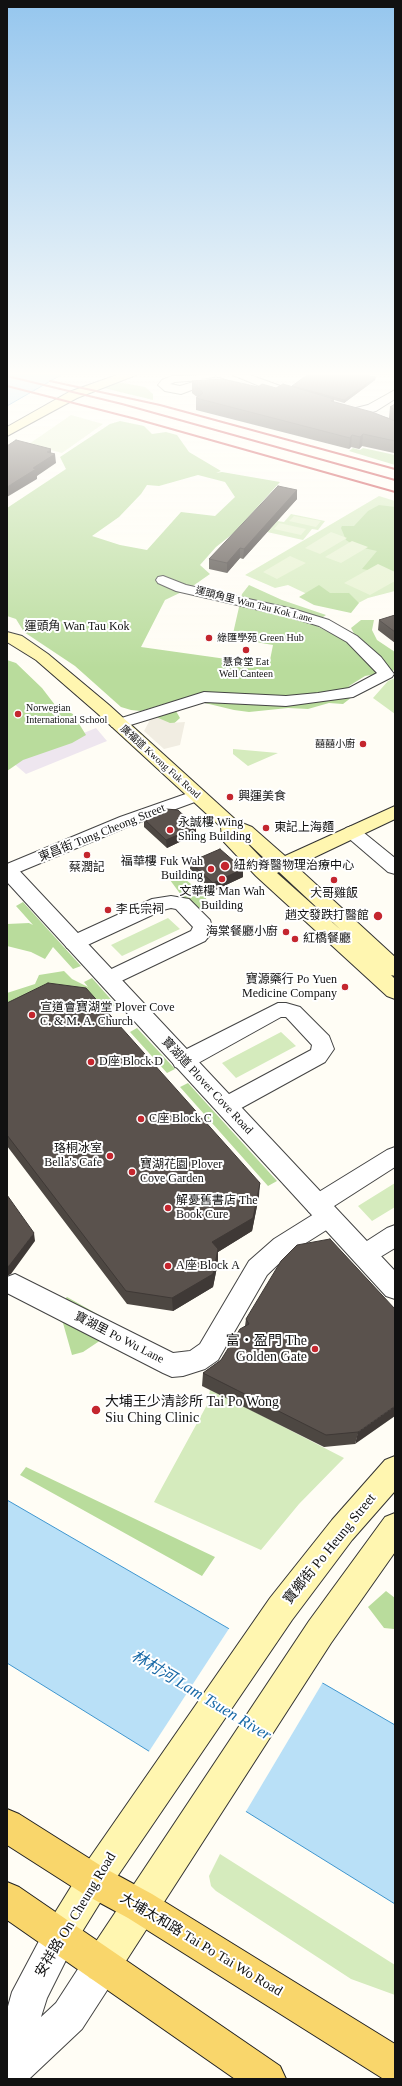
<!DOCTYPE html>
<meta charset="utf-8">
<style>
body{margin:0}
#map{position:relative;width:402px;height:2086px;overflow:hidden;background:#fffdf5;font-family:"Times New Roman",serif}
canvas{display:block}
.frame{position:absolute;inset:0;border:8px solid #111;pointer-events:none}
</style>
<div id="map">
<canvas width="402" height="2086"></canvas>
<div class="frame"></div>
</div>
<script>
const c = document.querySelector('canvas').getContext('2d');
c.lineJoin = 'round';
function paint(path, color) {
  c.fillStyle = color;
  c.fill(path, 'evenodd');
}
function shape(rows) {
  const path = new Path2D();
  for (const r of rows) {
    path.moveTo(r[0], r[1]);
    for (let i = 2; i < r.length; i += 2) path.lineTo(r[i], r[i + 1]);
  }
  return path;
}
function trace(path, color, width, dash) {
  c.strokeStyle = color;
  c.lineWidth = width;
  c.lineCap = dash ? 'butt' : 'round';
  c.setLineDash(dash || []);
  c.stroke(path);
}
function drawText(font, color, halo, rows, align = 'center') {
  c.font = font + ' "Times New Roman","Noto Sans TC",serif';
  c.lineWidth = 4;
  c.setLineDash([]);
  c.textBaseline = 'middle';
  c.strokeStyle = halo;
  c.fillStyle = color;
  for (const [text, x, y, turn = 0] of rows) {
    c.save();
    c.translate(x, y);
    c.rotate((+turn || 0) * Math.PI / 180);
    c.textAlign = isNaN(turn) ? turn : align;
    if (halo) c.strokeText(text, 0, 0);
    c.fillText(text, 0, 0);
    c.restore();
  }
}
const industrial = shape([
 [96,728,107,741,26,774,12,762]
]);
const green = shape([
 [379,496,395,501,395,591,368,598,343,611,288,585,275,588,245,575],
 [291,514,325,521,318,530,312,529,303,540,267,532,277,521,284,522],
 [395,678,395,714,373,698,388,681],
 [233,749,278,753,248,766,233,754],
 [168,918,180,929,122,956,111,945],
 [281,1032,296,1046,236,1078,222,1063],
 [395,1183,395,1207,372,1221,358,1206],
 [210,1389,344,1458,299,1504,261,1550,154,1502,208,1403],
 [220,1854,395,1965,395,1995,351,1979,216,1891,211,1886,209,1876]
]);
const forest = shape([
 [118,382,145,387,153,394,153,400,104,388],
 [120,421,144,426,152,434,166,432,177,435,189,452,221,471,216,473,222,472,280,482,235,532,216,547,200,565,210,574,190,588,165,600,141,647,269,665,273,645,232,638,242,594,249,585,282,600,326,615,313,624,330,633,344,633,357,639,351,628,361,620,374,620,372,630,377,640,395,652,395,668,393,671,365,676,349,686,352,697,343,704,329,703,308,709,288,708,249,712,234,710,184,698,141,711,131,710,121,707,75,666,24,632,16,619,7,616,7,508,66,469,60,457,110,424],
 [198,475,225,482,235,497,215,516,181,512,147,550,120,545,92,536,119,517,141,494,147,485,159,486],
 [353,448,360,450,363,448,395,455,395,465,349,451],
 [379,505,395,507,395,578,390,574,362,569,377,551,355,546,346,540,341,528,342,526,354,526,368,511],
 [319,585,330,593,349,593,359,603,351,613,314,605,299,597],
 [7,660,16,663,42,688,55,705,73,714,86,735,72,743,23,760,7,771],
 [160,709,176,711,180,718,169,728,152,717],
 [175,871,202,893,210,904,197,909,187,903,170,880],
 [23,902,81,966,73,969,53,947,45,959,31,952,7,946,7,924,29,923,33,925,16,906],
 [64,971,72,979,88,987,84,982,92,978,116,1005,110,1008,111,1011,98,1009,7,1018,7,993,35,984,39,975],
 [137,1028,175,1069,167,1073,130,1032],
 [188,1083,277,1181,268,1186,180,1087],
 [67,1297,108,1320,104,1338,83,1352,72,1355,63,1323,49,1314],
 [26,1467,215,1557,202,1576,20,1475],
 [386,1591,395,1598,394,1629,384,1628,368,1607]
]);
const pitch = shape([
 [71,415,103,424,62,453,29,444],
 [294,516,321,521,316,527,289,521],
 [279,523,306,529,301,535,274,529],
 [331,532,347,538,320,554,305,548],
 [352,541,368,547,341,563,325,557],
 [290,556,306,563,277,579,263,572],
 [378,564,395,572,395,581,370,595,344,583]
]);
const plaza = shape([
 [156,717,170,723,185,722,180,745,164,749,144,731,151,718]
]);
const water = shape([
 [7,375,61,375,7,406,7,375],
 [7,1500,395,1725,395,1904,7,1663,7,1500]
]);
const pier = shape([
 [230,1627,323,1682,245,1813,148,1753]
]);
const minor = shape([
 [233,375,250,375,294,391,296,394,294,397,286,397,233,375],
 [172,376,215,375,214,377,201,379,220,378,226,381,224,383,202,386,181,394,165,391,158,385,162,380,172,376],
 [200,380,180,386,170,384,175,382,200,380],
 [395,390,395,399,376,411,356,416,350,412,352,409,368,405,395,390],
 [163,576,186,585,293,609,329,620,357,636,381,657,394,674,392,677,353,697,286,706,205,702,124,727,112,727,110,724,112,721,204,692,286,696,318,693,349,688,377,673,347,642,319,626,290,617,176,591,158,583,156,580,158,577,163,576],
 [197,790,203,791,206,795,203,799,132,825,7,877,7,864,120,817,197,790],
 [352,826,358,828,395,858,395,874,388,872,346,836,343,832,346,828,352,826],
 [171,896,189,899,210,920,213,930,210,935,205,941,115,984,108,986,101,984,98,979,101,974,191,931,193,927,176,909,171,908,163,910,81,948,74,950,67,948,64,943,67,938,152,899,171,896],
 [278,1003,286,1003,300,1007,329,1036,334,1049,325,1062,234,1112,226,1114,218,1112,215,1106,218,1100,311,1050,312,1045,286,1017,281,1017,191,1067,183,1069,175,1067,172,1061,175,1055,278,1003],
 [395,1147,395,1167,331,1208,336,1210,340,1217,336,1224,290,1253,267,1275,218,1360,205,1369,183,1376,172,1377,163,1373,7,1293,7,1277,15,1274,173,1353,190,1351,200,1344,249,1261,274,1239,314,1214,309,1212,305,1205,309,1198,387,1150,395,1147],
 [395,1225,395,1248,372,1262,364,1265,356,1262,352,1255,356,1248,387,1228,395,1225]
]);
const tertiary = shape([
 [7,864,14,865,395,1271,395,1299,386,1296,7,882,7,864],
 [60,1918,72,1924,78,1936,47,1998,41,2017,56,2003,89,1952,102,1947,115,1952,120,1965,115,1978,82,2029,29,2079,7,2079,7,2010,12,1992,48,1924,60,1918]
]);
const secondary = shape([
 [117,375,136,375,77,398,7,436,7,427,69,392,117,375],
 [7,632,22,636,48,654,109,705,237,821,252,827,285,856,395,806,395,819,296,866,395,957,395,976,391,975,395,979,395,999,387,996,256,876,224,842,222,838,221,827,97,713,36,660,7,642,7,632],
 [242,838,246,841,268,862,266,863,242,838],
 [279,872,341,930,277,873,279,872],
 [395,1456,395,1491,352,1540,292,1620,106,1893,72,1948,60,1954,48,1948,42,1936,48,1924,82,1869,270,1598,332,1520,385,1460,395,1456],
 [395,1513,395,1552,331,1643,115,1978,102,1983,89,1978,84,1965,89,1952,309,1621,385,1517,395,1513]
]);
const primary = shape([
 [7,1809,19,1814,106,1869,152,1894,395,2044,395,2079,382,2078,128,1918,82,1893,7,1845,7,1809],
 [7,1882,19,1887,280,2066,286,2079,235,2079,7,1920,7,1882]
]);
const rail = shape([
 [7,376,122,404,395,480],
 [50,381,160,405,395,469],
 [7,386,136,419,395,492]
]);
const wall = shape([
 [375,380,344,403,334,400,334,402,389,418,390,407,395,404,395,451,394,453,362,446,359,449,351,447,349,449,196,410,196,398,197,397,192,393,192,381,258,387,276,388],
 [297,490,297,499,243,559,240,558,227,573,209,569,209,559],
 [395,615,395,643,378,630,379,620],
 [144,819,196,834,167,848,144,827],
 [190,862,243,869,243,877,213,891,190,870],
 [7,1003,259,1196,252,1231,218,1252,218,1262,213,1287,173,1311,127,1304,7,1146],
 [395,1309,355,1444,324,1447,202,1386,203,1373,221,1360,245,1326,246,1319]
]);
const shadedWall = shape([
 [376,377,375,380,344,403,344,400],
 [363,434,362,446,359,449,360,437],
 [352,435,351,447,349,449,350,438],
 [395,441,395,451,394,453],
 [51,449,51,456,55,454,56,463,37,476,37,479,7,497,7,487,33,468,47,452],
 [297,490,297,499,243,559,244,549],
 [240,548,240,558,227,573,227,563],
 [196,827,196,834,167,848,166,840],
 [243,869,243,877,213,891,213,883],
 [260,1183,259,1196,252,1231,218,1252,218,1262,213,1287,173,1311,172,1298,212,1242],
 [34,1233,35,1241,11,1274,7,1276,7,1267],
 [395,1406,395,1416,355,1444,358,1432]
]);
const building = shape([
 [307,375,364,375,376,377,344,400,292,386,307,375],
 [223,379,258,387,262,384,276,388,283,384,334,399,331,401,372,412,395,421,395,441,363,434,360,437,352,435,350,438,196,398,203,393,192,381,223,379],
 [395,404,395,410,390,407,395,404],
 [16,440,51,449,47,452,55,454,33,468,36,469,7,487,7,446,16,440],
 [278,486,297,490,244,549,240,548,227,563,209,559,278,486],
 [395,615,395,632,379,620,395,615],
 [166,809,178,810,196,827,166,840,144,819,166,809],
 [220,849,243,869,213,883,190,862,220,849],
 [48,983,86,988,260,1183,253,1218,212,1242,218,1249,213,1274,172,1298,126,1291,7,1135,7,1003,48,983],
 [7,1195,34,1233,9,1266,7,1267,7,1195],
 [330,1239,395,1309,395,1406,358,1432,326,1435,203,1373,221,1360,240,1329,249,1324,246,1319,281,1261,297,1245,330,1239]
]);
const markers = [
 [209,638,4,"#c4262e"],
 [246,650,4,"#c4262e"],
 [18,714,4,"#c4262e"],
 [363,744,4,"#c4262e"],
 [230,797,4,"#c4262e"],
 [266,828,4,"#c4262e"],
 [170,830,4,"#c4262e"],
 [87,855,4,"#c4262e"],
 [225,866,5,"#c4262e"],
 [211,869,4,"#c4262e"],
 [222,879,4,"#c4262e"],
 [334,880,4,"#c4262e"],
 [108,910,4,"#c4262e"],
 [378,916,5,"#c4262e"],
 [286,932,4,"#c4262e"],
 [295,939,4,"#c4262e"],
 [345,987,4,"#c4262e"],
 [32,1015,4,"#c4262e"],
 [91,1062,4,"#c4262e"],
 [141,1119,4,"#c4262e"],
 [110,1156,4,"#c4262e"],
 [132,1172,4,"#c4262e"],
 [168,1208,4,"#c4262e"],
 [168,1266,4,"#c4262e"],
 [315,1349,4,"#c4262e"],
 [96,1410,5,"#c4262e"]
];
const farStreetnames = [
 ["運頭角里 Wan Tau Kok Lane",254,605,14],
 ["廣福道 Kwong Fuk Road",160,762,42]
];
const farPoinames = [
 ["綠匯學苑 Green Hub",217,638],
 ["慧食堂 Eat",246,662,"center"],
 ["Well Canteen",246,674,"center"],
 ["Norwegian",26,708],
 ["International School",26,720],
 ["囍囍小廚",355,744,"right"]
];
const farQuarternames = [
 ["運頭角 Wan Tau Kok",77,627]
];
const poiNames = [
 ["興運美食",238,797],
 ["永誠樓 Wing",178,823],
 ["Shing Building",178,837],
 ["東記上海麵",274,828],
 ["福華樓 Fuk Wah",203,862,"right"],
 ["Building",203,876,"right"],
 ["紐約脊醫物理治療中心",234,866],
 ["蔡潤記",87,868,"center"],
 ["文華樓 Man Wah",222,892,"center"],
 ["Building",222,906,"center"],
 ["大哥雞飯",334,894,"center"],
 ["李氏宗祠",116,910],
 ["趙文發跌打醫館",369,916,"right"],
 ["海棠餐廳小廚",278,932,"right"],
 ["紅橋餐廳",303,939],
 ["寶源藥行 Po Yuen",337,980,"right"],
 ["Medicine Company",337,994,"right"],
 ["宣道會寶湖堂 Plover Cove",40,1008],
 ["C. & M. A. Church",40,1022],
 ["D座 Block D",99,1062],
 ["C座 Block C",149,1119],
 ["珞桐冰室",102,1149,"right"],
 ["Bella's Cafe",102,1163,"right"],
 ["寶湖花園 Plover",140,1165],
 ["Cove Garden",140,1179],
 ["解憂舊書店 The",176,1201],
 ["Book Cure",176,1215],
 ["A座 Block A",176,1266]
];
const streetNames = [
 ["東昌街 Tung Cheong Street",102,833,-22],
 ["寶湖道 Plover Cove Road",207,1086,47],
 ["寶湖里 Po Wu Lane",119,1338,27]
];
const nearPoinames = [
 ["富‧盈門 The",307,1341],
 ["Golden Gate",307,1357],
 ["大埔王少清診所 Tai Po Wong",105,1402,"left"],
 ["Siu Ching Clinic",105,1418,"left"]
];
const nearStreetnames = [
 ["寶鄉街 Po Heung Street",330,1549,-51],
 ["安祥路 On Cheung Road",76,1915,-59],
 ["大埔太和路 Tai Po Tai Wo Road",201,1945,31]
];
const nearWaternames = [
 ["林村河 Lam Tsuen River",201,1696,31]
];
paint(industrial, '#eee6ef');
paint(green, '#d5ebbd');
paint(forest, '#b9dc9c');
paint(pitch, '#e6f2cf');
paint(plaza, '#f1ede2');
paint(water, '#b9e0f7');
trace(water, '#3f96cf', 1);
paint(pier, '#fffdf5');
trace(minor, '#444', 2);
trace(tertiary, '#444', 2);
trace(secondary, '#333', 2);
trace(primary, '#222', 2);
paint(minor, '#fff');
paint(tertiary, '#fff');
paint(secondary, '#fff6b0');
paint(primary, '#f9d66b');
trace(rail, '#c4262e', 2);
paint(wall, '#4d4742');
paint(shadedWall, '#3f3936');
paint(building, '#5a524d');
trace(building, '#3f3936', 1);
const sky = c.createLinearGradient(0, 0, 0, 668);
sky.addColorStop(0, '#95c6ee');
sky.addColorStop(0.56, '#fffefa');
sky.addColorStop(1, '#fffefa00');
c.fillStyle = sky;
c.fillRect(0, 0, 402, 668);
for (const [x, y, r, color] of markers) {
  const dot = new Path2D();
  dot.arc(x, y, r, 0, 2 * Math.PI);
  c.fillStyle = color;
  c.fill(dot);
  trace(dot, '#fff', 1.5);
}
drawText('10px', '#111', '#fff', farStreetnames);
drawText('10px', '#111', '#fff', farPoinames, 'left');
drawText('12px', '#111', '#fff', farQuarternames);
drawText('12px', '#111', '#fff', poiNames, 'left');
drawText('12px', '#111', '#fff', streetNames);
drawText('14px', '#111', '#fff', nearPoinames, 'right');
drawText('14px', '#111', '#fff', nearStreetnames);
drawText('italic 16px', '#1768a6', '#fff', nearWaternames);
</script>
